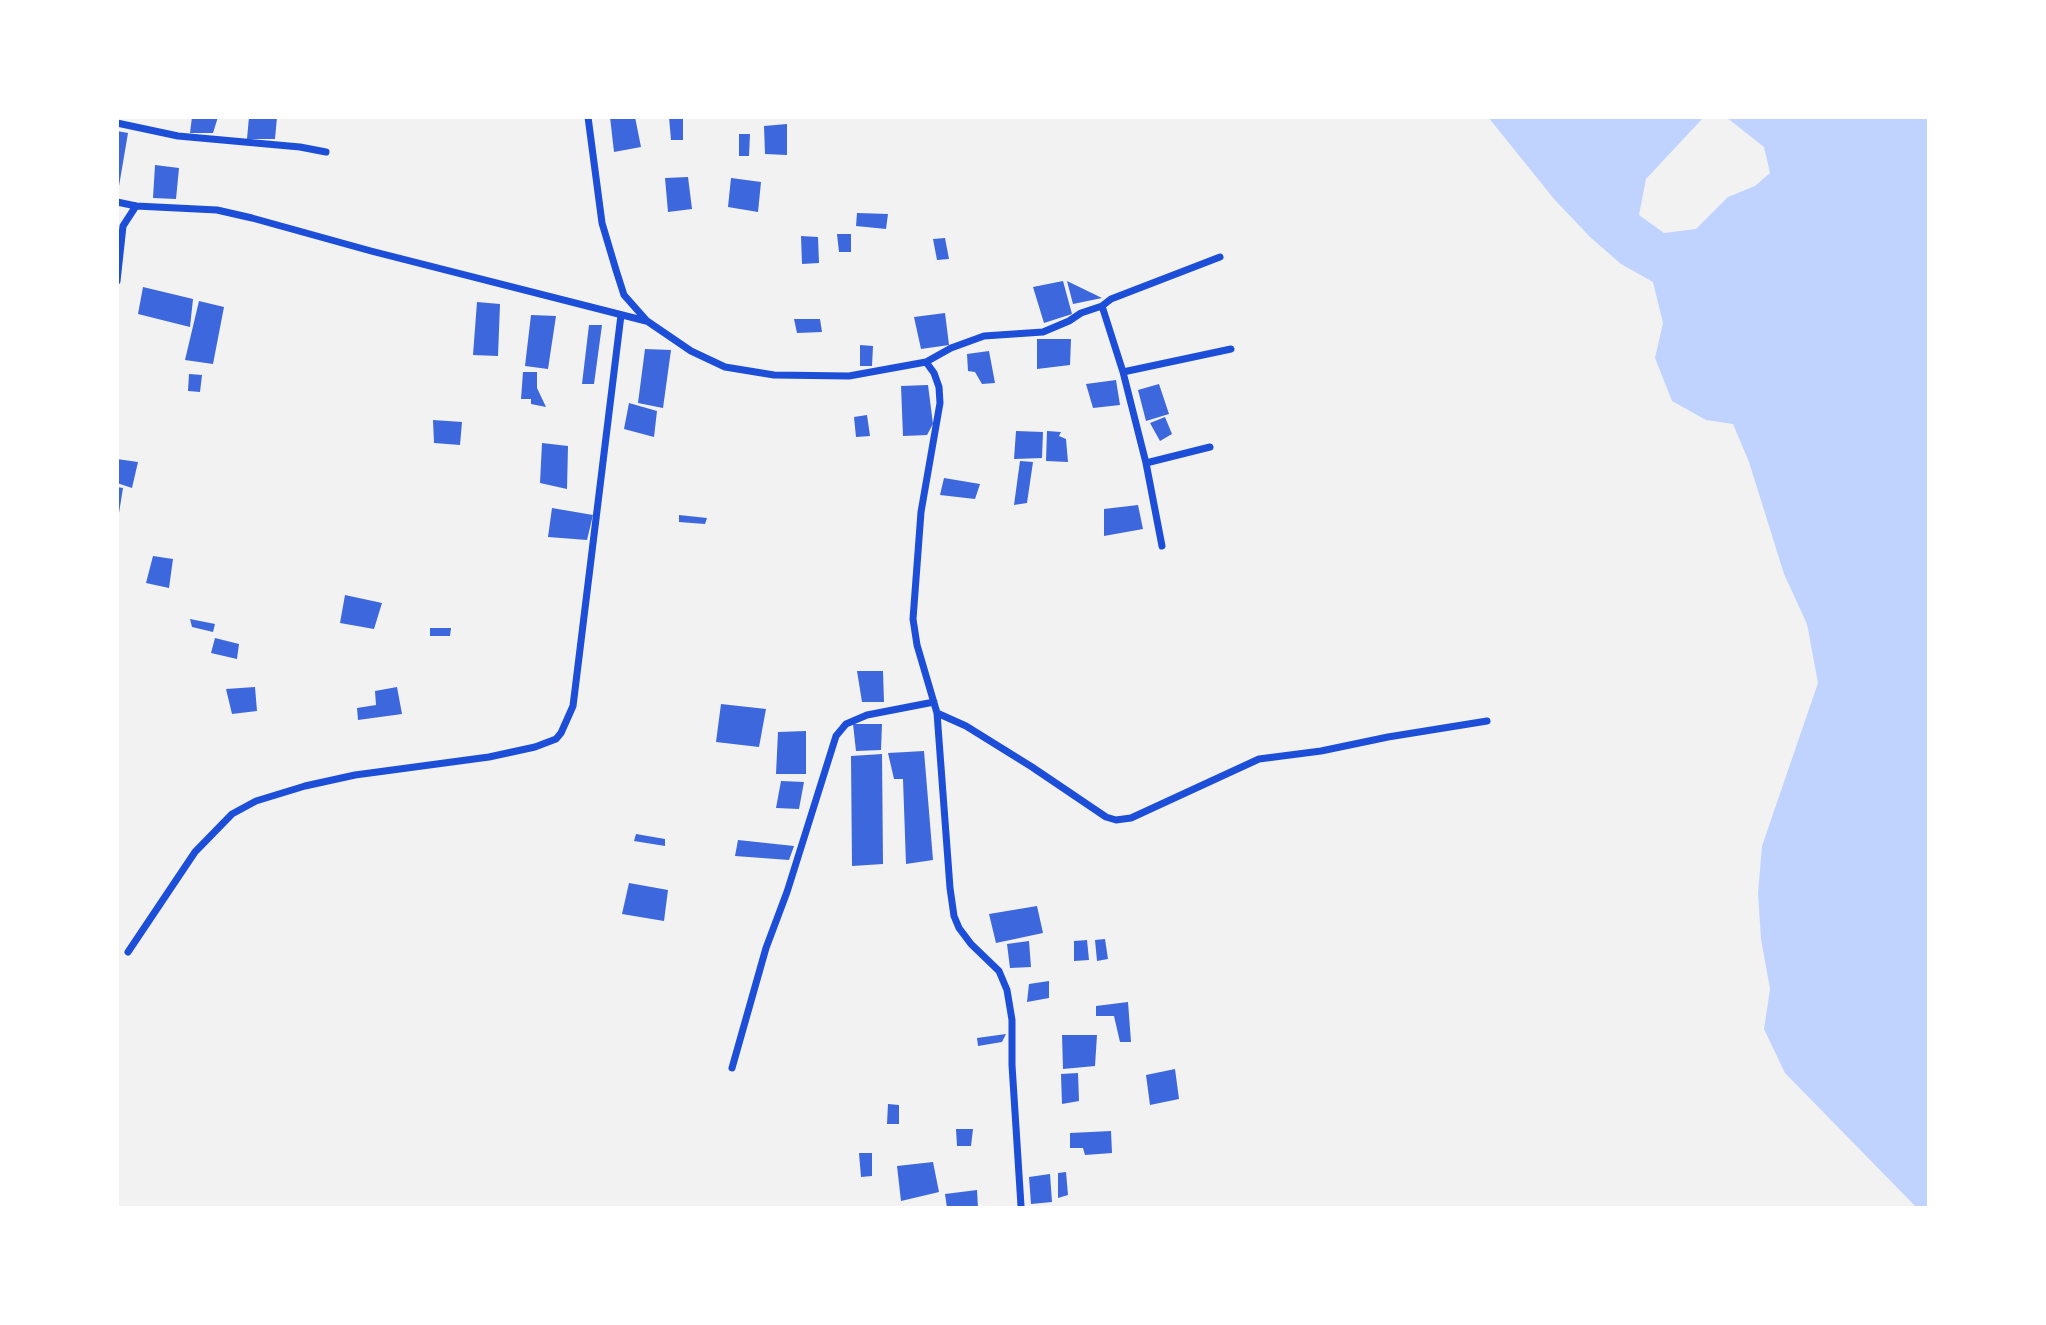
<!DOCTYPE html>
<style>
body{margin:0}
#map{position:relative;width:2046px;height:1325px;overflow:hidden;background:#f2f2f2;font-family:"Source Sans 3",sans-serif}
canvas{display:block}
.frame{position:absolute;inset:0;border:119px solid #fff;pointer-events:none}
</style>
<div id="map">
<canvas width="2046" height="1325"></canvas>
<div class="frame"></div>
</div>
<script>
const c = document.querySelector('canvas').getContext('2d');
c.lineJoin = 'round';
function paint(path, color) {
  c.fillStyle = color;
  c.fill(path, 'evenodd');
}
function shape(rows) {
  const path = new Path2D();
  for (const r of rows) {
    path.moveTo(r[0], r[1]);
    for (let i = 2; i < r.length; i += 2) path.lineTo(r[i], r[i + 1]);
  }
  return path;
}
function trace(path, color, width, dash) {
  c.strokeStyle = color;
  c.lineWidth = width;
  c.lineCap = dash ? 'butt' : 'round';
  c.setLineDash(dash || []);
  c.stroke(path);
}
const water = shape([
 [1488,117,1704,117,1646,179,1639,215,1664,233,1696,229,1728,197,1755,186,1770,173,1764,147,1726,117,1929,117,1929,1208,1917,1208,1785,1073,1764,1029,1770,989,1761,939,1758,893,1762,846,1818,683,1807,624,1784,574,1749,462,1733,424,1706,420,1672,401,1655,358,1663,323,1653,282,1621,264,1590,237,1554,199]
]);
const building = shape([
 [192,117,218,117,213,133,190,133],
 [249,117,277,117,275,139,247,139],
 [610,117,635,117,641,147,614,152],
 [669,117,683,117,683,140,671,140],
 [787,124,787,155,765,154,764,126],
 [117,131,128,133,119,186,117,186],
 [739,134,750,134,749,156,739,156],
 [155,165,179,168,176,199,153,198],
 [688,177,692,209,668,212,665,178],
 [731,178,761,182,758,212,728,207],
 [857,213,888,214,886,229,856,226],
 [837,234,851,234,851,252,839,252],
 [801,236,818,237,819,263,802,264],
 [945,238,949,259,937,260,933,239],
 [1063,281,1072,314,1044,323,1033,287],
 [1067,281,1102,298,1073,304],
 [143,287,193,299,190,327,138,314],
 [199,301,224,307,213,364,185,360],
 [477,302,500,304,498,356,473,355],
 [945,313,949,345,921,349,914,317],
 [531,315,556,316,548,369,525,366],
 [794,319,820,319,822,332,797,333],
 [589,325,602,325,594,384,582,384],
 [1037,339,1071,339,1070,365,1037,369],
 [860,345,873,346,872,366,860,366],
 [645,349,671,350,663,408,638,403],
 [989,351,995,383,982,384,975,372,968,371,967,354],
 [523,372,537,372,537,388,546,407,531,404,531,399,521,399],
 [189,374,202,375,200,392,188,391],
 [1116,380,1120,405,1093,408,1086,384],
 [1159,384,1169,414,1146,421,1138,390],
 [928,385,933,424,927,435,903,436,901,386],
 [629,403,657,411,654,437,624,429],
 [867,415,870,436,856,437,854,417],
 [1165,417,1172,434,1160,441,1150,423],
 [433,420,462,422,460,445,434,443],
 [1016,431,1043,432,1042,458,1014,459],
 [1047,431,1061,432,1059,436,1066,439,1068,462,1046,461],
 [542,443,568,446,567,489,540,483],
 [117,459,138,462,132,488,117,483],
 [1020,461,1033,462,1027,503,1014,505],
 [944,478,980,484,975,499,940,495],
 [117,487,123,488,119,513,117,512],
 [1138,505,1143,529,1104,536,1104,509],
 [552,508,593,515,587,540,548,537],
 [679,515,707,518,705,524,679,522],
 [153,556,173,559,169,588,146,583],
 [345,595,382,603,374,629,340,623],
 [190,619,215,624,213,632,192,627],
 [430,628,451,628,450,636,430,636],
 [215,638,239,644,237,659,211,653],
 [857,671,883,671,884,702,862,702],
 [255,687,257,711,232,714,226,689],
 [397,687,402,714,358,720,357,708,376,705,375,691],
 [721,704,766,709,759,747,716,742],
 [853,724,882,724,881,750,856,751],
 [806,731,806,774,776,774,778,732],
 [924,751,933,860,906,864,903,779,894,779,888,753],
 [882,754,883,864,852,866,851,756],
 [781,781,804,782,799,809,776,808],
 [636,834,665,839,665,846,634,841],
 [738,840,794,846,789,860,735,856],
 [629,883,668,890,664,921,622,914],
 [1037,906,1043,933,996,943,989,914],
 [1105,939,1108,959,1097,961,1095,940],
 [1087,940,1089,960,1074,961,1074,941],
 [1029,941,1031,967,1010,968,1007,944],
 [1049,981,1049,998,1027,1002,1029,984],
 [1128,1002,1131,1042,1120,1042,1114,1016,1096,1016,1096,1006],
 [1006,1034,1002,1042,978,1046,977,1038],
 [1062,1035,1097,1035,1095,1066,1063,1069],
 [1175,1069,1179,1099,1150,1105,1146,1075],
 [1078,1073,1079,1101,1062,1104,1061,1074],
 [888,1104,899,1105,899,1124,887,1124],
 [956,1129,973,1129,971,1146,957,1146],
 [1111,1131,1112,1153,1085,1155,1083,1148,1070,1148,1070,1133],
 [859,1153,872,1153,872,1176,861,1177],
 [933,1162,939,1192,901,1201,897,1166],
 [1066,1172,1068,1195,1058,1198,1058,1173],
 [1050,1174,1052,1202,1031,1204,1029,1177],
 [977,1190,978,1208,947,1208,945,1194]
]);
const minor = shape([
 [588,117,602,223,616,270,624,295,647,321,691,351,725,367,774,375,849,376,926,362,934,373,939,387,940,403,921,512,913,619,917,645,937,713,950,888,954,916,959,928,971,944,999,971,1007,990,1012,1020,1012,1065,1021,1206],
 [117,123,178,136,300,147,326,152],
 [117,202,136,206,217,210,252,218,371,251,646,321],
 [117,281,123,226,136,206],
 [1102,306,1111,299,1220,257],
 [926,362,951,348,984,336,1043,332,1069,321,1081,313,1102,306,1123,372,1146,463,1162,546],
 [1123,372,1231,349],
 [1146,463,1210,447],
 [937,713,966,726,1032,767,1106,817,1116,820,1131,818,1259,759,1321,751,1388,737,1487,721],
 [128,952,195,852,232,814,256,801,305,786,355,775,489,757,535,747,556,739,561,733,573,706,575,690,621,315],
 [732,1068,766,948,787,892,836,736,846,724,867,715,934,702]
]);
paint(water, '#bfd3fe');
paint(building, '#3d67dc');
trace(minor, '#1d4ed8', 7);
</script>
